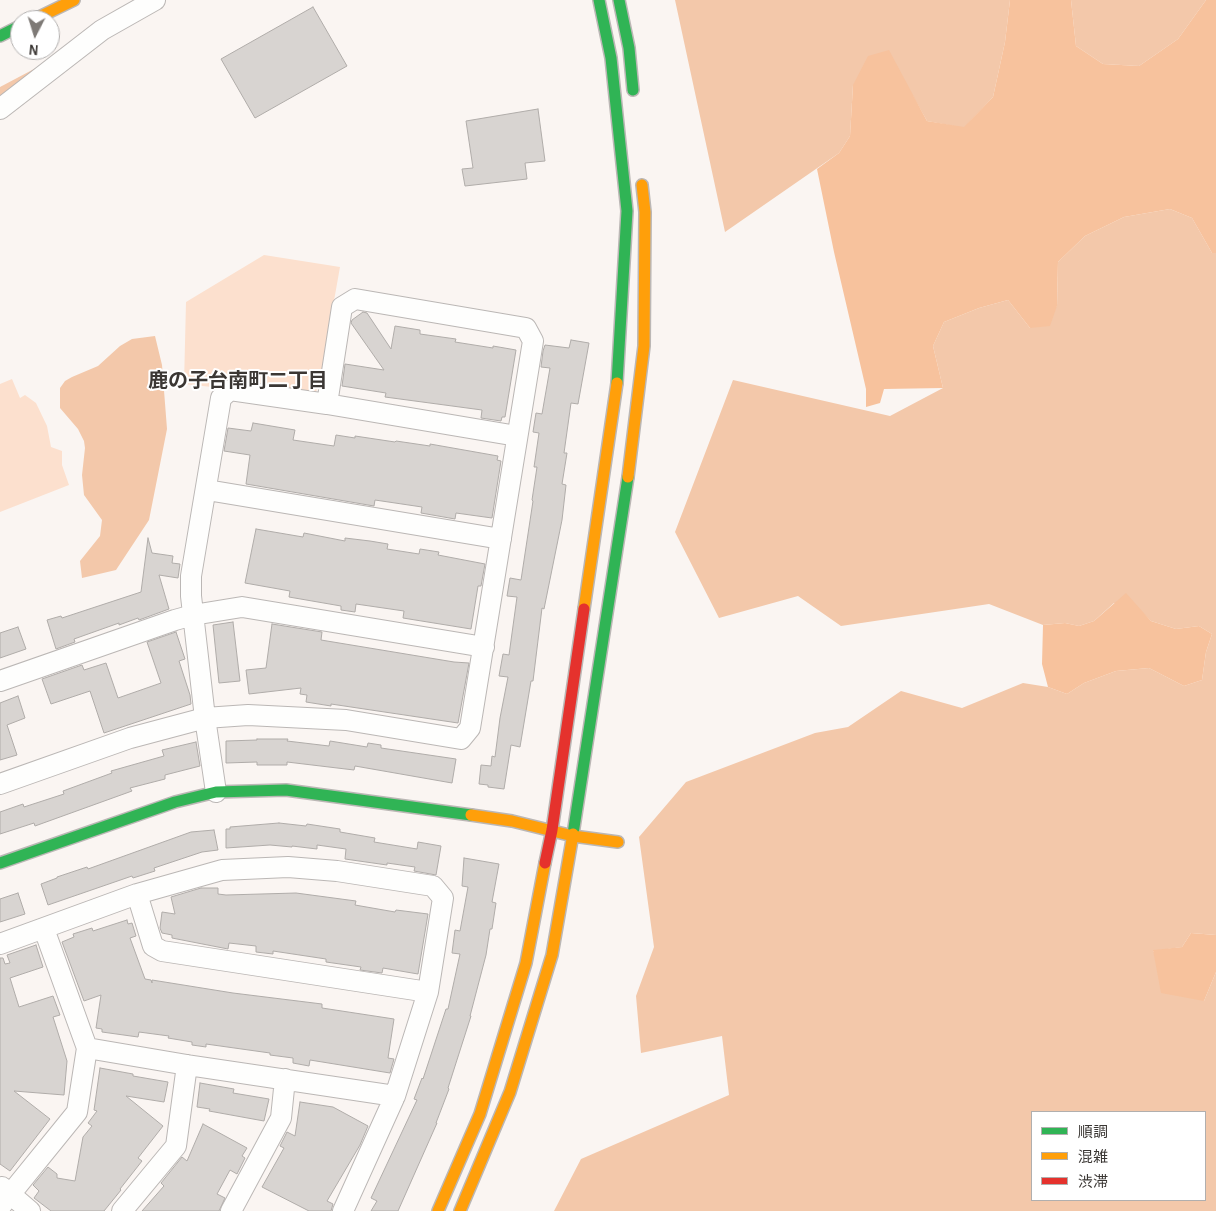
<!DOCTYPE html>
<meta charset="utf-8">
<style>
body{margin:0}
#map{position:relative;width:1216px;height:1211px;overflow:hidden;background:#faf5f2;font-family:"Alegreya Sans","Noto Sans JP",sans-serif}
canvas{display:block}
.legend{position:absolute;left:1031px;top:1111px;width:175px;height:90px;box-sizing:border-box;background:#fff;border:1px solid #b1afae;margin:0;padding:6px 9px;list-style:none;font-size:15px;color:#3b3734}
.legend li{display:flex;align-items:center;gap:10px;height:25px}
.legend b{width:25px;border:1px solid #b1afae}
.north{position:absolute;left:10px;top:10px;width:50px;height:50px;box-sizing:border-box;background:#fff;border:1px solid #b1afae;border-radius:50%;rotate:185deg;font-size:14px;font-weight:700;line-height:20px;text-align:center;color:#3b3734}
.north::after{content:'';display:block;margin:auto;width:18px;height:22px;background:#7e7a76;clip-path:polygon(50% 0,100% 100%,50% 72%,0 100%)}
</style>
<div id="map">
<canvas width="1216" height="1211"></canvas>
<ul class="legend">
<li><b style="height:6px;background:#30b455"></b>順調</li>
<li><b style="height:6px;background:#ff9f0a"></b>混雑</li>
<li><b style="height:6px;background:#e5322d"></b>渋滞</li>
</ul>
<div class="north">N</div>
</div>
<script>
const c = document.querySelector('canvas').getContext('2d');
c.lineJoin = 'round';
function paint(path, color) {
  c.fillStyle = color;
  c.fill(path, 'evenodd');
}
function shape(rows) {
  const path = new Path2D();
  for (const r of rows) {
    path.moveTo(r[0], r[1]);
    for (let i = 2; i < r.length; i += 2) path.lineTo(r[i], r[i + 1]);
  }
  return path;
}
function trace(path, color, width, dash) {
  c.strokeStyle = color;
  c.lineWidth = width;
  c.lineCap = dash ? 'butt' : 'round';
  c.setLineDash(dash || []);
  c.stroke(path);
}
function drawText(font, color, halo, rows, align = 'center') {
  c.font = font + ' "Alegreya Sans","Noto Sans JP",sans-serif';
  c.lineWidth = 4;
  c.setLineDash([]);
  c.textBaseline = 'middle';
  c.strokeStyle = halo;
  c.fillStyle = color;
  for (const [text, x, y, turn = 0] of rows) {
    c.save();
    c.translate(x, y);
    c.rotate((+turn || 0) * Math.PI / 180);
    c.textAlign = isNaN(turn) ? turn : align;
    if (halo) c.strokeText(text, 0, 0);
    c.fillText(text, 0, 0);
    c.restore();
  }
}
const green = shape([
 [264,255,340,267,319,385,315,394,214,378,212,387,184,384,186,302],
 [12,379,20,398,25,395,36,403,47,426,51,447,62,451,62,465,69,485,0,512,0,384]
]);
const forest = shape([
 [675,0,1010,0,1005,42,993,97,964,128,927,121,913,96,853,85,850,136,839,153,725,232],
 [1071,0,1206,0,1178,39,1139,66,1103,64,1076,46],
 [85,42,0,104,0,87],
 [1170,209,1192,218,1212,253,1216,253,1216,935,1191,933,1182,947,1153,951,1204,1001,1216,972,1216,1211,554,1211,581,1159,729,1095,722,1036,641,1053,636,996,654,947,639,837,686,782,815,733,848,727,901,691,962,708,1023,683,1048,687,1067,694,1084,683,1116,671,1149,668,1184,686,1202,680,1206,652,1212,634,1199,626,1176,629,1151,621,1141,611,1114,603,1094,621,1079,626,1065,623,1043,625,989,604,841,626,798,596,719,618,675,532,733,380,890,416,943,388,933,346,944,322,979,308,1008,300,1030,328,1057,306,1058,262,1085,236,1124,217],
 [1032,1112,1205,1112,1205,1200,1032,1200],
 [155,336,162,365,167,429,149,520,116,570,82,578,80,561,100,536,102,520,84,495,82,475,85,448,84,441,78,429,60,408,60,388,65,381,72,377,98,366,120,346,132,339]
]);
const water = shape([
 [1010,0,1071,0,1076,46,1103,64,1139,66,1178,39,1206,0,1216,0,1216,253,1212,253,1192,218,1170,209,1124,217,1085,236,1058,262,1057,306,1050,326,1030,328,1008,300,979,308,944,322,933,346,943,388,884,389,880,403,866,407,866,389,834,252,817,169,839,153,850,136,853,85,868,56,889,50,927,121,964,127,993,97,1005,42],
 [1126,593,1151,621,1176,629,1199,626,1212,634,1206,652,1202,680,1184,686,1149,668,1116,671,1084,683,1067,694,1048,687,1042,664,1043,625,1065,623,1079,626,1094,621],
 [1191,933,1216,935,1216,972,1204,1001,1161,993,1153,950,1182,947]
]);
const building = shape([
 [313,7,347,66,255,118,221,59,313,7],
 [538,109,545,161,525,163,527,179,465,186,462,169,473,168,466,121,538,109],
 [363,312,367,313,391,349,395,326,420,330,420,334,456,339,455,342,493,348,493,346,516,350,505,417,502,417,501,421,481,418,482,410,385,397,386,393,342,386,345,364,384,370,351,323,352,320,363,312],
 [571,340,589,343,578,404,571,403,564,453,567,453,562,484,566,485,562,520,544,609,542,608,533,681,531,681,520,747,511,745,504,789,488,787,488,785,479,784,481,765,491,766,492,756,495,757,500,718,508,677,499,676,503,654,509,655,517,597,507,596,510,578,521,580,533,501,532,500,537,467,534,467,539,433,533,432,536,413,542,414,550,368,541,367,543,351,545,345,569,348,571,340],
 [253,423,295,430,293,440,334,446,336,435,355,438,355,436,395,442,396,441,430,446,430,444,498,456,497,460,501,461,492,518,456,513,455,519,421,513,422,507,375,500,374,506,246,484,250,455,224,451,228,428,251,431,253,423],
 [256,529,303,537,304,533,345,541,345,538,370,541,388,544,387,549,419,554,420,549,439,552,438,555,485,564,481,586,478,586,471,629,403,618,404,611,356,604,355,612,341,610,341,606,289,597,290,591,245,583,256,529],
 [148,538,152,553,173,556,172,563,180,564,178,578,159,575,169,609,139,620,138,618,119,625,119,623,74,639,75,642,56,649,47,620,61,616,62,618,141,592,148,538],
 [233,622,240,681,219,683,213,625,233,622],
 [272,624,322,632,321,640,454,662,469,663,458,723,331,704,331,706,306,702,307,695,300,694,301,688,249,694,246,670,266,668,272,624],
 [18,627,26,649,0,658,0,633,18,627],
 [176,632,185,659,179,661,190,695,191,704,104,733,90,691,51,704,42,679,82,665,84,670,106,663,118,698,161,683,147,642,176,632],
 [18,696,25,718,7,725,17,755,0,760,0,703,18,696],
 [257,739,288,739,287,741,329,746,330,741,367,747,368,743,381,745,381,748,456,759,452,783,355,766,354,770,287,762,287,765,257,765,257,762,226,763,226,741,257,740,257,739],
 [196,742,200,766,165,775,165,779,130,788,132,791,35,826,34,823,0,834,0,812,23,804,24,807,64,794,63,791,112,773,111,771,164,756,162,750,196,742],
 [279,823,306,826,307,824,340,829,340,832,375,838,374,842,417,849,418,842,441,846,436,875,414,871,415,867,387,863,387,865,345,859,346,849,317,845,317,849,292,846,292,847,270,845,226,848,226,829,230,829,230,827,279,823],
 [214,830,218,850,202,852,154,868,155,871,133,878,132,876,48,905,41,884,57,878,57,877,87,867,88,869,191,832,214,830],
 [464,858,499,864,492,902,496,903,492,929,490,929,486,955,470,1016,471,1016,448,1088,449,1089,436,1123,437,1123,398,1211,371,1211,377,1201,371,1198,417,1100,414,1099,422,1078,423,1079,446,1009,448,1009,460,954,452,953,455,930,460,931,468,887,462,886,464,858],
 [201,888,218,888,218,894,226,895,296,893,356,901,355,905,395,912,396,910,428,914,418,974,383,968,382,973,360,970,361,967,326,962,326,959,273,951,273,954,256,952,256,946,229,943,228,949,172,938,172,935,162,933,160,928,162,912,175,914,171,897,201,888],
 [18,893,25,914,0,922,0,899,18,893],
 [127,920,128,924,132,923,136,936,130,938,145,979,151,980,152,983,152,980,233,993,322,1004,322,1008,394,1019,388,1058,394,1059,390,1073,310,1060,309,1066,293,1063,293,1058,270,1055,270,1053,206,1044,206,1047,192,1045,192,1042,168,1038,169,1036,139,1032,138,1037,102,1032,102,1029,96,1028,101,995,84,1001,62,942,74,937,73,934,92,928,93,931,127,920],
 [36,945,43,967,10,978,19,1007,53,996,60,1015,53,1017,67,1061,64,1095,14,1091,50,1119,10,1171,0,1164,0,958,3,958,5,964,10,963,7,955,36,945],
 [100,1068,133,1074,133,1076,168,1082,164,1102,126,1096,163,1126,138,1158,142,1161,120,1189,121,1190,104,1211,51,1211,34,1198,39,1191,33,1185,48,1167,57,1174,57,1178,75,1181,83,1137,92,1126,88,1123,97,1111,94,1110,100,1068],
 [200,1083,234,1089,233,1093,269,1099,264,1121,209,1111,210,1109,197,1107,200,1083],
 [300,1102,333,1107,368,1126,360,1145,327,1201,333,1204,331,1211,309,1211,262,1187,284,1148,280,1146,287,1132,295,1136,300,1102],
 [203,1124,247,1148,242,1156,245,1158,237,1174,230,1170,217,1194,225,1198,219,1211,142,1211,164,1186,161,1183,182,1157,187,1161,203,1124]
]);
const street = shape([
 [0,109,102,30,155,0],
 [207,490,501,539],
 [0,681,175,620,193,615,242,607,484,647],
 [0,784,130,738,205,718,248,715,346,720,461,739,470,728,533,341,526,328,355,299,342,307,327,404],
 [216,792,205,718,191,596,191,576,221,398,230,390,327,404,517,436],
 [137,894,153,946,162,951,428,992],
 [0,944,137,894,222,870,288,867,337,871,433,886,443,898,428,992,395,1096,343,1211],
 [87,1048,187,1065,395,1096],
 [2,1187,30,1211],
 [0,1207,77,1112,87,1048,44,929],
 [122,1211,176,1146,187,1065],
 [231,1211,281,1118,285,1079]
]);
const fast = shape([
 [599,0,611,58,627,211,617,383],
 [619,0,629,48,633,90],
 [0,36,20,26],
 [573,834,628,477],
 [0,863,175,802,216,792,286,790,471,815]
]);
const slow = shape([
 [33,20,74,0],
 [628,477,644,346,645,212,642,185],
 [584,609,617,383],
 [471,815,512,821,573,836,618,842],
 [438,1211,480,1114,526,963,545,863],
 [460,1211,510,1092,552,955,573,834]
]);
const jam = shape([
 [545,863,552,830,584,609]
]);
const neighbourhoodNames = [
 ["鹿の子台南町二丁目",238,381]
];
paint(green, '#fce0ce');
paint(forest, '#f3c8aa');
paint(water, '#f7c29d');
paint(building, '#d8d4d1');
trace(building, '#b0aca9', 1);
trace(street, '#bbb7b5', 22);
trace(fast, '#bbb7b5', 14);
trace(slow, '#bbb7b5', 14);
trace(jam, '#bbb7b5', 14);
trace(street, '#fefefd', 20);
trace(fast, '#30b455', 11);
trace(slow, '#ff9f0a', 11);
trace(jam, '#e5322d', 11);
drawText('bold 20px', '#3b3734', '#fff', neighbourhoodNames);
</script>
